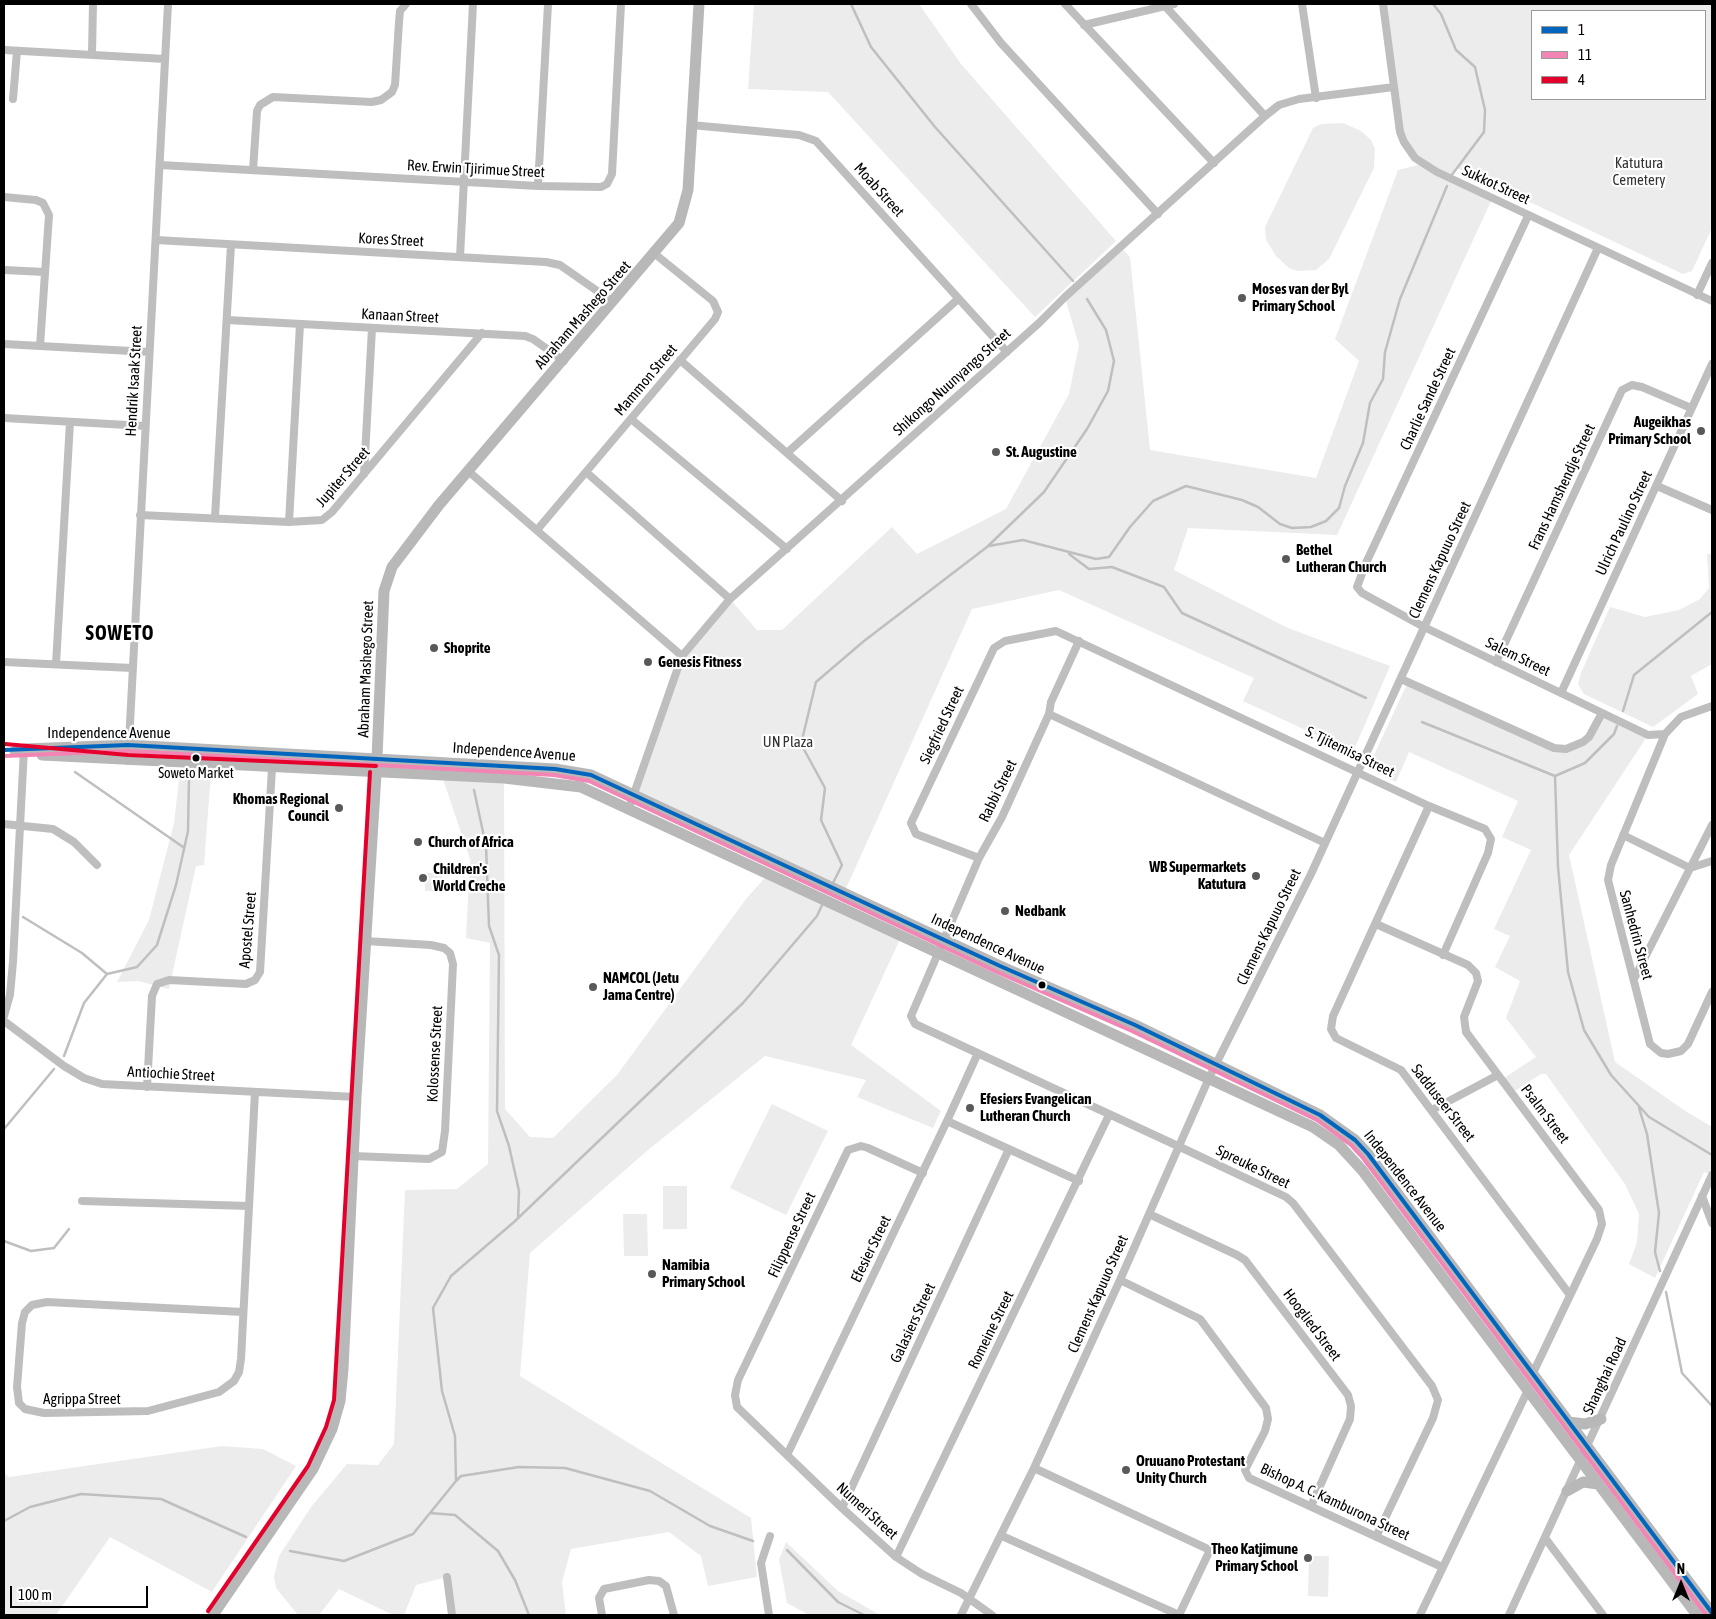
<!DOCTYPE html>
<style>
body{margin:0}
#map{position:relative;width:1716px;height:1619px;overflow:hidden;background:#fff;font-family:"Asap Condensed",sans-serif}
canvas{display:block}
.frame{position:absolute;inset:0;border:5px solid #000;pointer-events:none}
.legend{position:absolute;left:1531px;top:10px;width:175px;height:90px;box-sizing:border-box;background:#fff;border:1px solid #999;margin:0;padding:6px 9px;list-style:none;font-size:15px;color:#000}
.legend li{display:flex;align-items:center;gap:10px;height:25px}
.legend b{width:25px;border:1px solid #999}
.north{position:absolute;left:1656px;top:1559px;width:50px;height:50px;-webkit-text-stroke:4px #fff;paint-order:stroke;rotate:0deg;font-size:14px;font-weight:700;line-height:20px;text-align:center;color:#000}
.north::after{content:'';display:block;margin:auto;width:18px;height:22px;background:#000;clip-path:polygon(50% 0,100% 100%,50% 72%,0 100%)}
.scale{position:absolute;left:10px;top:1586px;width:138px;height:22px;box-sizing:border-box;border:2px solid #000;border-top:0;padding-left:6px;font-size:15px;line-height:18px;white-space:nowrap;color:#000;-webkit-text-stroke:4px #fff;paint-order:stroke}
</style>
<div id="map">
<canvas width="1716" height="1619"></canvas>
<div class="frame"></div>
<ul class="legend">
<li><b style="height:6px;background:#0065bd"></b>1</li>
<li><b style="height:6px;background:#f285b4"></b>11</li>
<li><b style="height:6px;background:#e4002b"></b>4</li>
</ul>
<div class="north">N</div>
<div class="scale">100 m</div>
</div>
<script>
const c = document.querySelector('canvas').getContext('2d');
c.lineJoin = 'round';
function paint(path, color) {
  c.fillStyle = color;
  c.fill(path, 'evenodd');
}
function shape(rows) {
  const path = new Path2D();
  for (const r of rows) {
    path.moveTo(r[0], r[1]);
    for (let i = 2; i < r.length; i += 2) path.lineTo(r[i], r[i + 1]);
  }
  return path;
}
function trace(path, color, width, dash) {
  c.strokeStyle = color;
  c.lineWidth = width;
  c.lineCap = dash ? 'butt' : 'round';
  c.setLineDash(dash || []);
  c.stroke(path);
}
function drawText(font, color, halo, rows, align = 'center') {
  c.font = font + ' "Asap Condensed",sans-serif';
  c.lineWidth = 4.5;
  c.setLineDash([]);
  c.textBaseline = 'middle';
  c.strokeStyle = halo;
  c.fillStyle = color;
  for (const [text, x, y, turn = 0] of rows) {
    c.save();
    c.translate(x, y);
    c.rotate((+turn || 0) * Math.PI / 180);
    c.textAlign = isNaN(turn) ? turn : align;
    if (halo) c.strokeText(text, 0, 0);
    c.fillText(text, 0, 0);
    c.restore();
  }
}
const green = shape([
 [754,4,919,4,961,64,1116,241,1035,317,828,92,748,89],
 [1383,4,1712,4,1712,228,1692,271,1683,274,1457,168,1450,176,1492,199,1337,535,1188,528,1174,570,1288,628,1390,666,1353,752,1243,701,1254,678,1059,590,972,609,844,893,633,795,679,662,730,599,757,630,782,630,892,527,917,554,1006,509,1069,394,1079,345,1065,298,1120,246,1130,257,1150,450,1316,478,1359,361,1335,339,1398,170,1422,164,1404,142],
 [1532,11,1705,11,1705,99,1532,99],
 [1343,123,1361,131,1371,140,1375,149,1374,168,1329,259,1316,270,1297,271,1289,268,1276,256,1266,240,1265,227,1313,128,1321,124],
 [1707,554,1712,554,1712,664,1691,676,1698,694,1653,727,1584,694,1578,684,1581,673,1610,607,1645,617,1679,610,1700,599,1709,588],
 [1408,682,1554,748,1583,742,1602,713,1648,735,1569,855,1615,1062,1684,1110,1712,1127,1712,1175,1704,1172,1655,1278,1629,1264,1637,1242,1639,1214,1625,1184,1546,1074,1541,1074,1512,1093,1501,1080,1536,1057,1506,1018,1520,981,1495,967,1510,936,1494,929,1531,850,1502,837,1518,801,1409,752,1396,782,1377,772,1374,764,1374,755],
 [180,771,211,773,204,865,196,866,169,989,138,981,117,982,149,920,174,823],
 [442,776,504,779,505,1109,530,1137,553,1138,617,1075,746,899,769,873,902,935,851,1045,941,1111,933,1128,857,1097,866,1080,765,1056,648,1150,530,1253,520,1376,751,1518,757,1577,708,1586,701,1556,669,1532,571,1549,562,1582,566,1615,452,1615,447,1577,416,1585,404,1615,393,1615,339,1589,319,1615,298,1615,276,1588,274,1577,279,1556,311,1507,347,1464,378,1465,394,1444,405,1190,457,1189,488,1164,490,943,466,938,470,859],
 [425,873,442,873,442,891,425,891],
 [772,1104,828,1131,786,1215,730,1188],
 [663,1186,687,1186,687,1229,663,1229],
 [623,1214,647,1214,648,1256,624,1256],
 [222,1446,263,1449,296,1466,212,1592,110,1537,56,1615,4,1615,4,1473,9,1477],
 [786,1542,838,1591,880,1615,809,1615,787,1603,779,1560],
 [1309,1556,1329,1556,1328,1597,1308,1596]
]);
const stream = shape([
 [851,4,871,47,935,127,1073,281],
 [1433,4,1441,14,1456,50,1475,67,1485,110,1484,132,1451,176],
 [989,546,1023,540,1096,559,1109,557,1130,527,1153,501,1186,486,1242,500,1258,507,1280,524,1292,528,1311,527,1326,521,1339,508,1345,486,1363,443,1370,403,1383,379,1385,352,1400,299,1447,186],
 [1069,554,1089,569,1112,567,1164,587,1182,613,1366,698],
 [1623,711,1634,675,1712,612],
 [1422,722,1555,776,1585,763,1614,734,1617,726],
 [75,772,183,847],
 [1555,776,1558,867,1568,972,1584,1030,1611,1075,1649,1117,1712,1155],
 [474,790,486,846,489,926,499,955,497,1111,509,1146,519,1191,518,1217],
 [832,885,842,865,821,820,825,788,801,744,816,682,864,641,987,547,1044,492,1087,429,1108,391,1114,361,1106,330,1087,299],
 [23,917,82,953,107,974],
 [64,1056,84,1003,107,974,137,967,157,945,176,885,188,831,189,779],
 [1639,1108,1647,1134,1659,1213,1655,1252,1660,1271],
 [4,1129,54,1069],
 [4,1241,31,1251,54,1248,69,1229],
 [1666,1292,1682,1373,1712,1406],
 [456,1481,461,1476,519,1467,565,1468,650,1491,710,1526,753,1541],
 [430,1513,455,1515,498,1551,515,1580,529,1615],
 [4,1521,30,1507,81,1494,161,1499,246,1537],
 [787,1550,838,1602,864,1615],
 [290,1551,344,1561,413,1534,456,1481,455,1436,442,1391,433,1308,451,1276,514,1222,743,1003,817,916,823,903]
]);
const street = shape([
 [971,4,1001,43,1158,214],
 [1065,4,1214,163],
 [1302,4,1316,98],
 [1383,4,1400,132,1404,142,1415,158,1437,172,1712,301],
 [1165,6,1265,116],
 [1084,25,1174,4],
 [4,50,165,59],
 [92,54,93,4],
 [13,99,17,51],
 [691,125,799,135,816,141,1007,352],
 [160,165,538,186,601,187,607,184,612,174,621,4],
 [253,170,257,111,260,105,273,97,372,102,381,100,392,92,395,85,399,22,400,11,406,4],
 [538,186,548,4],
 [4,197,36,200,43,203,49,215,40,346],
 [1528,216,1366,563,1357,587,1362,593,1424,627,1648,735,1665,734],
 [156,240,546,262,560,265,613,302],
 [460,257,473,4],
 [4,270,45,272],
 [1697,295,1712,263],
 [227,320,525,336,533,339,564,361],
 [4,344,149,352],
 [680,360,842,501],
 [4,418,145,426],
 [631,419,787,549],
 [787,453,958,299],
 [467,470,682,656],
 [586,472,730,599],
 [364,474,372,328],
 [1657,486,1712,510],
 [140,515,289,522,322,520,332,512,482,333],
 [215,517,231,245],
 [289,522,300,324],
 [537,530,715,319,718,312,713,301,655,254],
 [1079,641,1051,702,1049,714,1002,817,979,858,911,1016,915,1024,1180,1147,1286,1197,1293,1203,1432,1386,1438,1400,1433,1418,1376,1537],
 [4,662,132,668],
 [1496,662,1622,390,1632,385,1642,387,1691,408],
 [56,664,70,422],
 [1401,679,1554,748,1566,749,1583,742,1589,737,1602,713],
 [1561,693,1712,364],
 [1712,706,1681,717,1665,734,1611,865,1608,880,1650,1044,1661,1053,1668,1054,1681,1051,1688,1044,1712,992],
 [1049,714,1325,843],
 [128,761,168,4],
 [1429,806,1333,1016,1331,1029,1336,1038,1401,1070,1570,1295],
 [629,808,682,656,730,599,1039,323,1065,297,1265,116,1279,105,1299,99,1394,87],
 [4,824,53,829,74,842,97,865],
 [1623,835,1690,868,1712,861],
 [979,858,916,834,911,823,994,648,1005,641,1056,631,1429,806,1485,829,1491,839,1488,853,1443,955],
 [1376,924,1468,965,1476,973,1478,981,1464,1017,1466,1032,1599,1210,1602,1224,1597,1239,1533,1373],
 [1634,979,1712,825],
 [4,1016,10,995,13,962,24,749],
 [4,1021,64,1066,84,1078,102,1084,356,1097],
 [147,1087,152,996,157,984,169,980,246,984,255,980,260,972,272,768],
 [1432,1110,1498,1075],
 [947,1121,1079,1181],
 [353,1156,429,1159,442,1152,445,1131,453,964,450,953,444,948,431,945,365,941],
 [923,1173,868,1148,861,1146,848,1150,738,1380,735,1395,737,1407,842,1508,896,1557,922,1574,961,1593,992,1615],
 [1702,1196,1712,1223],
 [82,1201,249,1206],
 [1149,1214,1237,1255,1245,1260,1348,1395,1351,1406,1350,1419,1311,1506],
 [1120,1280,1200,1319,1266,1408,1268,1419,1265,1431,1245,1470,1249,1478,1442,1567],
 [243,1312,47,1302,32,1305,25,1312,22,1323,17,1387,19,1403,25,1409,44,1413,148,1411,219,1392,234,1381,239,1372,241,1359,255,1092],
 [787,1455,947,1121,978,1053],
 [1034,1468,1210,1550,1179,1615],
 [842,1508,1009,1149],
 [1002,1536,1179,1615],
 [1545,1538,1603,1615],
 [896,1557,1109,1115],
 [447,1577,452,1615],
 [602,1615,599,1598,604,1589,649,1580,659,1581,666,1586,674,1615],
 [769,1615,761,1563,770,1536],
 [961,1615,1034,1468,1120,1280,1209,1078,1311,874,1598,248],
 [1420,1615,1528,1390],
 [1509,1615,1712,1175]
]);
const secondary = shape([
 [15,751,24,749,128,745,555,769,591,775,1000,966,1135,1025,1320,1115,1355,1140,1368,1154,1712,1613],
 [42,755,504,778,581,787,1313,1127,1339,1145,1362,1170,1697,1615],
 [1569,1422,1585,1424,1601,1419],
 [1567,1491,1583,1482,1598,1484],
 [213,1615,313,1469,332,1429,340,1401,343,1369,356,1097,377,758,384,591,392,567,439,505,679,223,688,190,699,4]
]);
const bus1 = shape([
 [4,750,128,745,555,769,591,775,1000,966,1135,1025,1320,1115,1355,1140,1368,1154,1712,1613]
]);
const bus2 = shape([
 [4,756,128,751,554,775,589,781,997,972,1132,1031,1317,1120,1351,1145,1363,1158,1706,1615]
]);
const bus3 = shape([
 [5,744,128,755,376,766],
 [208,1611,308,1466,326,1427,334,1400,370,772]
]);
const markers = [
 [1242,298,5,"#595959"],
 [1701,431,5,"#595959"],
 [996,452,5,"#595959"],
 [1286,559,5,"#595959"],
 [434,648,5,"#595959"],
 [648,662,5,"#595959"],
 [196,758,4.5,"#000"],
 [339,808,5,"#595959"],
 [418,842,5,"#595959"],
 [1256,876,5,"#595959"],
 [423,878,5,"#595959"],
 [1005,911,5,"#595959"],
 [1042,985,4.5,"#000"],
 [593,987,5,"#595959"],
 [970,1108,5,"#595959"],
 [652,1274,5,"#595959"],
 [1126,1470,5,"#595959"],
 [1308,1558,5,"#595959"]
];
const busNames = [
 ["Soweto Market",196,774]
];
const parkNames = [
 ["Katutura",1639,163],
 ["Cemetery",1639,180],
 ["UN Plaza",788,742]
];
const streetNames = [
 ["Rev. Erwin Tjirimue Street",476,169,3],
 ["Sukkot Street",1496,185,25],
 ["Moab Street",879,190,48],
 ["Kores Street",391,240,3],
 ["Abraham Mashego Street",583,315,-49],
 ["Kanaan Street",400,316,3],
 ["Mammon Street",646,380,-50],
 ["Hendrik Isaak Street",134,381,-87],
 ["Shikongo Nuunyango Street",952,382,-42],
 ["Charlie Sande Street",1428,399,-65],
 ["Jupiter Street",343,477,-49],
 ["Frans Hamshendje Street",1562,487,-65],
 ["Ulrich Paulino Street",1624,523,-65],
 ["Clemens Kapuuo Street",1440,560,-65],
 ["Salem Street",1518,657,26],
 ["Abraham Mashego Street",366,669,-88],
 ["Siegfried Street",942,725,-65],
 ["Independence Avenue",109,733],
 ["Independence Avenue",514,752,4],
 ["S. Tjitemisa Street",1350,752,26],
 ["Rabbi Street",998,791,-64],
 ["Clemens Kapuuo Street",1269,927,-64],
 ["Apostel Street",248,930,-85],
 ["Sanhedrin Street",1636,935,75],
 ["Independence Avenue",988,944,25],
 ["Kolossense Street",435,1054,-87],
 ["Antiochie Street",171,1074,3],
 ["Sadduseer Street",1443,1103,52],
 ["Psalm Street",1545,1114,53],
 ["Spreuke Street",1253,1167,26],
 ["Independence Avenue",1405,1181,52],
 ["Filippense Street",792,1235,-65],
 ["Efesier Street",871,1249,-64],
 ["Clemens Kapuuo Street",1098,1294,-66],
 ["Galasiers Street",913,1323,-65],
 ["Hooglied Street",1312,1325,53],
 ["Romeine Street",991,1330,-64],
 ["Shanghai Road",1605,1376,-65],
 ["Agrippa Street",82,1399],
 ["Bishop A. C. Kamburona Street",1335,1502,25],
 ["Numeri Street",867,1511,42]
];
const poiNames = [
 ["Moses van der Byl",1252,289],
 ["Primary School",1252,306],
 ["Augeikhas",1691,422,"right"],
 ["Primary School",1691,439,"right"],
 ["St. Augustine",1006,452],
 ["Bethel",1296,550],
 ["Lutheran Church",1296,567],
 ["Shoprite",444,648],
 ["Genesis Fitness",658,662],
 ["Khomas Regional",329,799,"right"],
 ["Council",329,816,"right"],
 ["Church of Africa",428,842],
 ["WB Supermarkets",1246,867,"right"],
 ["Katutura",1246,884,"right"],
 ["Children's",433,869],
 ["World Creche",433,886],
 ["Nedbank",1015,911],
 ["NAMCOL (Jetu",603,978],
 ["Jama Centre)",603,995],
 ["Efesiers Evangelican",980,1099],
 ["Lutheran Church",980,1116],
 ["Namibia",662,1265],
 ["Primary School",662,1282],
 ["Oruuano Protestant",1136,1461],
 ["Unity Church",1136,1478],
 ["Theo Katjimune",1298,1549,"right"],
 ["Primary School",1298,1566,"right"]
];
const districtNames = [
 ["SOWETO",120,634]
];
paint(green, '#ececec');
trace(stream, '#bfbfbf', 2.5);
trace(street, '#bebebe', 8);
trace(secondary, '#b8b8b8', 11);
trace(bus1, '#0065bd', 4);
trace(bus2, '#f285b4', 4);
trace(bus3, '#e4002b', 4);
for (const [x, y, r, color] of markers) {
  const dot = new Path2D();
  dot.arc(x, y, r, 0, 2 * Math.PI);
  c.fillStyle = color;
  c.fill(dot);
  trace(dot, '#fff', 2);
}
drawText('14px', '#000', '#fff', busNames);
drawText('15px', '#333', '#fff', parkNames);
drawText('15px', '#000', '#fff', streetNames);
drawText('bold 15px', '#000', '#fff', poiNames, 'left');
c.letterSpacing = '1px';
drawText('bold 20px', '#000', '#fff', districtNames);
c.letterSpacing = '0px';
</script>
